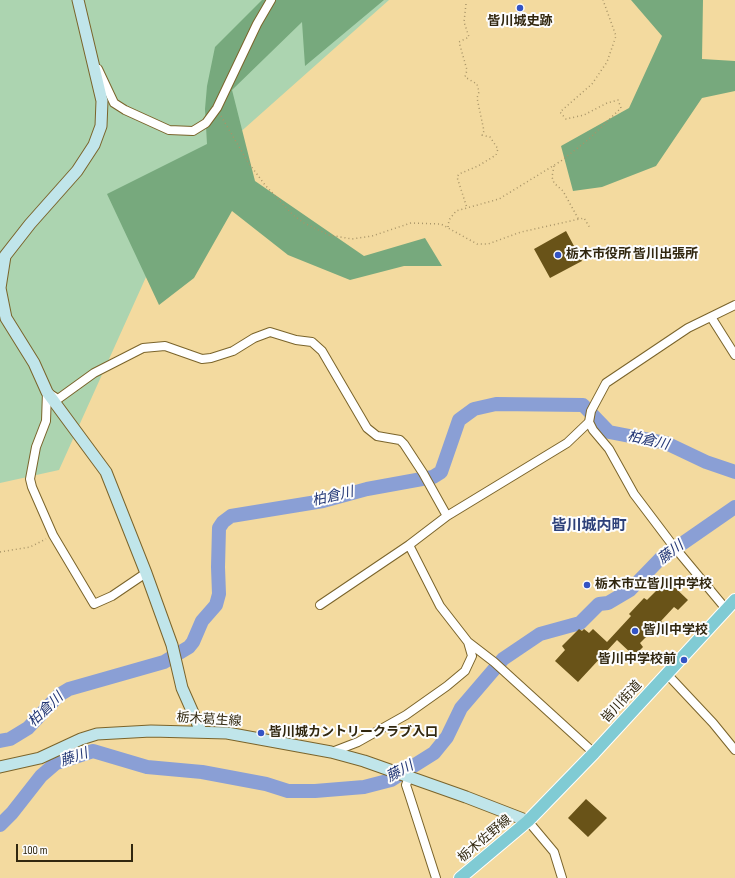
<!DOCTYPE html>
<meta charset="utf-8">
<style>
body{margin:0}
#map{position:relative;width:735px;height:878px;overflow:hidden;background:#f3da9f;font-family:"Sofia Sans Condensed",sans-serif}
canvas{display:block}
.scale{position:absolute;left:16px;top:844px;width:117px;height:18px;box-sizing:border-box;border:2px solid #31270f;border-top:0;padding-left:5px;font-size:12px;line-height:14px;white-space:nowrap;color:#31270f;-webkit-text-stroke:3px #fdfdfd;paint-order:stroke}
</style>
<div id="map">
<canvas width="735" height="878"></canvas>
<div class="scale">100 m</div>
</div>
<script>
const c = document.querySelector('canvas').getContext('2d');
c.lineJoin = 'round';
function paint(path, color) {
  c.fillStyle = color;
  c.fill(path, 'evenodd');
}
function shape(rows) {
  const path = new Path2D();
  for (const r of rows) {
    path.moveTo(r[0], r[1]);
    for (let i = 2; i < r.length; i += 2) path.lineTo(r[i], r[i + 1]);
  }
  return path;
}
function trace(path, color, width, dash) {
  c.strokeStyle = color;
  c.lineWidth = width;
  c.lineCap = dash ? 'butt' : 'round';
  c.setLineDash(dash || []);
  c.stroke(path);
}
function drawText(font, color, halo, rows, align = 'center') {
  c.font = font + ' "Sofia Sans Condensed","Noto Sans JP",sans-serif';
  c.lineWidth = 4;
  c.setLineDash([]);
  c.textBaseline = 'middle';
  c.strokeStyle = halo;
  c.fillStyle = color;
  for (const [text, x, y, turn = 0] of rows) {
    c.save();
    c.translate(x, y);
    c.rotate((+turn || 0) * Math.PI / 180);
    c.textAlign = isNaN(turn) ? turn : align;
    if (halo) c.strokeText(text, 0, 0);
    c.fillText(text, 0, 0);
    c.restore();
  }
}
const green = shape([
 [0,0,389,0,192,175,59,470,0,483]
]);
const forest = shape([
 [262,0,384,0,305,66,302,22,232,90,255,181,364,256,425,238,442,266,404,266,350,280,288,255,232,211,194,278,159,305,107,194,207,144,205,109,207,86,215,47],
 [631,0,703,0,702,59,735,61,735,91,702,98,656,166,602,187,573,191,561,146,629,108,662,36]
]);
const river = shape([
 [0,741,10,739,28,728,59,695,69,689,164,662,189,647,193,642,202,621,216,605,219,594,218,567,219,528,223,522,231,516,323,501,367,489,433,477,441,472,459,420,474,409,496,404,583,405,609,432,666,443,706,462,735,472],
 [0,825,12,813,41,776,56,763,93,751,147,767,202,772,266,784,288,791,315,791,364,787,391,780,434,753,447,737,461,708,503,659,540,634,580,623,599,604,608,603,630,590,660,559,735,507]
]);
const building = shape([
 [566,231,582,261,550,278,534,249],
 [667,580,688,600,678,610,674,607,661,621,664,624,656,633,653,630,640,643,643,647,634,656,617,640,578,682,555,661,565,650,562,646,579,629,582,631,584,629,589,633,593,629,607,642,631,616,629,614,644,598,647,600],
 [586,799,607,818,588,837,568,818]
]);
const path = shape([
 [466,4,464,22,469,37,459,42,467,70,465,77,477,84,479,92,477,98,484,131,482,135,490,137,498,149,496,155,478,166,459,174,457,177,467,208],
 [221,116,248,162,265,185,293,215,304,223,329,235,352,239,372,236,411,223,441,224,477,244,488,244,521,232,584,218,590,228],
 [554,166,552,177,554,183,563,191,579,220],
 [448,227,449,220,456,211,499,199,561,161,589,139,621,108,618,100,607,103,584,115,566,119,560,112,592,84,607,62,616,36,603,0],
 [0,552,30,547,46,539]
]);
const street = shape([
 [98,69,114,103,125,110,169,130,193,131,206,123,217,108,257,24,271,0],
 [711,317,735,355],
 [409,545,440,606,468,642,494,662,594,753],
 [146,573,112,596,94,604,53,535,32,487,30,479,36,447,46,421,47,392,58,399,94,373,143,348,165,346,202,359,211,358,233,351,254,338,270,332,296,340,312,342,322,351,367,428,377,436,400,440,404,444,423,473,447,516],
 [320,605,409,545,447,516,567,443,589,422],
 [726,609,671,543,634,494,609,449,593,430,589,422,591,411,606,383,688,328,735,305],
 [667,674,713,723,735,750],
 [332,752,358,742,406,715,447,686,465,671,472,656,468,642],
 [409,777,406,785,409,794,436,878],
 [528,821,554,852,562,878]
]);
const secondary = shape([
 [78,0,102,101,101,126,94,145,77,171,30,224,5,256,0,288,6,318,34,363,47,392,106,472,146,573,172,645,182,688,201,731],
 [0,767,40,758,81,739,97,734,151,731,227,733,331,752,364,761,466,797,528,821]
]);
const primary = shape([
 [460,878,528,821,594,753,735,600]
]);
const markers = [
 [520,8,4,"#3353c4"],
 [558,255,4,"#3353c4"],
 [587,585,4,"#3353c4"],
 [635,631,4,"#3353c4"],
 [684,660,4,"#3353c4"],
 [261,733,4,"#3353c4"]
];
const poiNames = [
 ["皆川城史跡",520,22,"center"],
 ["栃木市役所 皆川出張所",566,255],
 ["栃木市立皆川中学校",595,585],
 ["皆川中学校",643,631],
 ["皆川中学校前",676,660,"right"],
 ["皆川城カントリークラブ入口",269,733]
];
const streetNames = [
 ["皆川街道",622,702,-47],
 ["栃木葛生線",209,720,4],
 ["栃木佐野線",485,839,-40]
];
const waterNames = [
 ["柏倉川",648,441,13],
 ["柏倉川",333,497,-13],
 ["藤川",671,553,-37],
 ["柏倉川",46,710,-44],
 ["藤川",74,758,-19],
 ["藤川",400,772,-28]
];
const quarterNames = [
 ["皆川城内町",589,526]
];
paint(green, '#acd4b0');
paint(forest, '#77a97d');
trace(river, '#8a9fd5', 14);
paint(building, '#695318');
trace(street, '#7a642b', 10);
trace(secondary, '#7a642b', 13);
trace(primary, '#fff', 14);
trace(path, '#a99568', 1.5, [1, 3]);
trace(street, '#fff', 8);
trace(secondary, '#c0e5ea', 11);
trace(primary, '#80cbd4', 12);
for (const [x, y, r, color] of markers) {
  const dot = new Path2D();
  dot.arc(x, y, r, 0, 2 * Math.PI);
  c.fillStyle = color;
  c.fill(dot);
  trace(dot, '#fdfdfd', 1.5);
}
drawText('bold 13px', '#31270f', '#fdfdfd', poiNames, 'left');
drawText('13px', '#31270f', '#fdfdfd', streetNames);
drawText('italic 14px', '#213574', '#fdfdfd', waterNames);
drawText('bold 15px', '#2d4079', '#fdfdfd', quarterNames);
</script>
